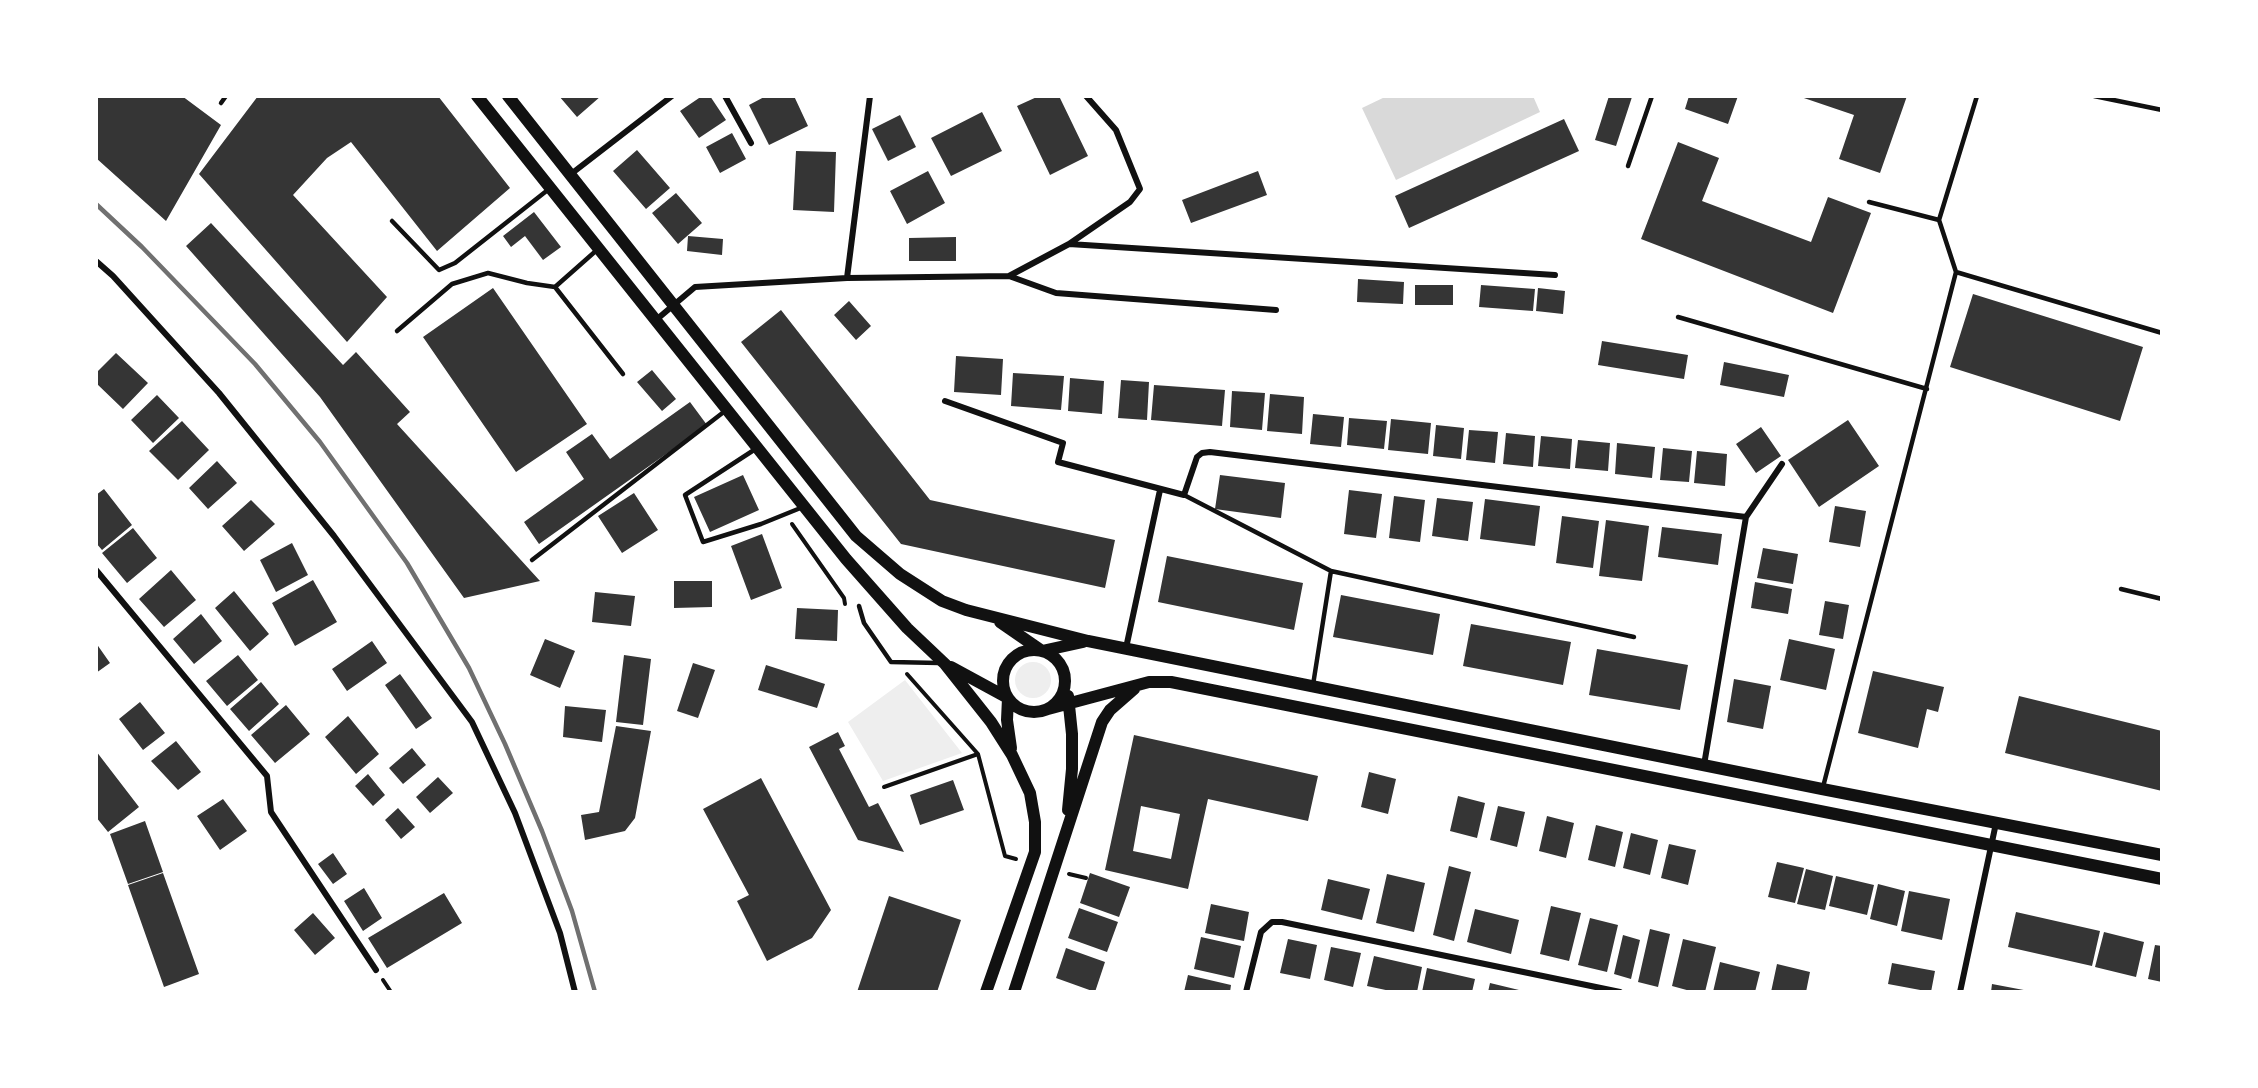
<!DOCTYPE html>
<style>
body{margin:0}
#map{position:relative;width:2258px;height:1088px;overflow:hidden;background:#fff;font-family:Roboto,sans-serif}
canvas{display:block}
.frame{position:absolute;inset:0;border:98px solid #fff;pointer-events:none}
</style>
<div id="map">
<canvas width="2258" height="1088"></canvas>
<div class="frame"></div>
</div>
<script>
const c = document.querySelector('canvas').getContext('2d');
c.lineJoin = 'round';
function paint(path, color) {
  c.fillStyle = color;
  c.fill(path, 'evenodd');
}
function shape(rows) {
  const path = new Path2D();
  for (const r of rows) {
    if (r.length === 3) {
      path.moveTo(r[0] + r[2], r[1]);
      path.arc(r[0], r[1], r[2], 0, 2 * Math.PI);
      continue;
    }
    path.moveTo(r[0], r[1]);
    for (let i = 2; i < r.length; i += 2) path.lineTo(r[i], r[i + 1]);
  }
  return path;
}
function trace(path, color, width, dash) {
  c.strokeStyle = color;
  c.lineWidth = width;
  c.lineCap = dash ? 'butt' : 'round';
  c.setLineDash(dash || []);
  c.stroke(path);
}
const green = shape([
 [1033,680,18],
 [905,680,962,753,883,781,848,722]
]);
const water = shape([
 [1387,96,1533,96,1540,112,1396,180,1362,108]
]);
const building = shape([
 [96,96,182,96,221,125,166,221,96,158],
 [258,96,438,96,510,188,437,251,351,142,327,158,293,195,387,297,347,342,199,174],
 [559,96,601,96,577,117],
 [702,96,710,96,726,120,699,138,680,111],
 [766,96,794,96,808,126,769,145,749,105],
 [1039,96,1059,96,1088,156,1050,175,1017,106],
 [1609,96,1632,97,1616,146,1595,140],
 [1689,96,1738,96,1728,124,1685,109],
 [1798,96,1907,96,1880,173,1839,159,1854,115],
 [982,112,1002,151,951,176,931,138],
 [900,115,916,147,888,161,872,129],
 [1564,119,1579,151,1409,228,1395,196],
 [732,133,746,159,720,173,706,147],
 [1678,142,1719,158,1702,201,1811,242,1828,197,1871,213,1833,313,1641,239],
 [637,150,670,188,646,209,613,171],
 [796,151,836,152,834,212,793,210],
 [928,171,945,203,907,224,890,191],
 [1258,171,1267,195,1191,223,1182,200],
 [676,193,702,223,678,244,652,213],
 [534,212,561,247,543,260,525,236,511,247,503,236],
 [211,223,343,365,356,352,410,412,397,424,540,581,464,598,320,397,186,246],
 [688,236,723,239,722,255,687,251],
 [956,237,956,261,909,261,909,238],
 [1358,279,1404,282,1403,304,1357,302],
 [1415,285,1453,285,1453,305,1415,305],
 [1481,285,1535,289,1533,311,1479,307],
 [493,288,587,424,516,472,423,337],
 [1538,288,1565,291,1563,314,1536,311],
 [1973,294,2143,347,2120,421,1950,367],
 [849,301,871,326,856,340,834,315],
 [781,310,930,500,1115,540,1105,588,901,544,741,342],
 [1602,341,1688,355,1684,379,1598,365],
 [116,353,148,383,123,409,96,383,96,373],
 [956,356,1003,359,1001,395,954,392],
 [1724,362,1789,375,1784,397,1720,385],
 [652,370,676,399,662,411,637,382],
 [1013,373,1064,376,1061,410,1011,406],
 [1070,378,1104,381,1102,414,1068,411],
 [1121,380,1149,382,1147,420,1118,418],
 [1154,385,1225,390,1222,426,1151,420],
 [1232,391,1265,393,1262,430,1230,427],
 [1270,394,1304,397,1302,434,1267,431],
 [157,395,179,418,153,443,131,420],
 [690,402,707,425,539,544,524,522,584,479,566,452,592,434,610,459],
 [1313,414,1344,417,1341,447,1310,444],
 [1349,418,1387,421,1384,449,1347,445],
 [1391,419,1431,423,1428,454,1388,450],
 [1848,420,1879,466,1819,507,1788,460],
 [182,421,209,450,178,480,149,451],
 [1436,425,1464,428,1461,459,1433,456],
 [1761,427,1781,456,1756,473,1736,444],
 [1469,430,1498,432,1495,463,1466,460],
 [1506,433,1535,436,1533,467,1503,464],
 [1541,436,1572,439,1570,469,1538,466],
 [1578,440,1610,443,1608,471,1575,468],
 [1617,443,1655,447,1652,478,1615,474],
 [1663,448,1692,451,1689,482,1660,480],
 [1697,451,1727,454,1725,486,1694,483],
 [217,461,237,483,208,509,189,488],
 [743,475,759,510,710,532,694,497],
 [1220,475,1285,483,1281,518,1215,509],
 [104,489,132,525,102,550,96,543,96,495],
 [1349,490,1382,494,1376,538,1344,534],
 [634,493,658,530,622,553,598,516],
 [1394,496,1425,500,1420,542,1389,538],
 [1437,498,1473,502,1468,541,1432,536],
 [1485,499,1540,506,1535,546,1480,539],
 [251,500,275,524,244,551,222,526],
 [1835,506,1866,511,1860,547,1829,542],
 [1562,516,1599,521,1593,568,1556,563],
 [1606,520,1649,526,1642,581,1599,576],
 [1662,527,1722,534,1718,565,1658,557],
 [133,528,157,558,127,583,102,553],
 [762,534,782,588,751,600,731,546],
 [292,543,308,575,276,592,260,560],
 [1763,548,1798,554,1793,584,1757,578],
 [1167,556,1303,583,1294,630,1158,602],
 [171,570,196,600,164,627,139,599],
 [313,580,337,622,295,646,272,603],
 [674,581,712,581,712,607,674,608],
 [1755,582,1792,589,1788,614,1751,608],
 [234,591,269,634,250,651,215,608],
 [595,592,635,596,631,626,592,622],
 [1341,595,1440,614,1433,655,1333,637],
 [1825,601,1849,605,1843,639,1819,635],
 [797,608,838,610,837,641,795,639],
 [201,614,222,641,194,664,173,639],
 [1471,624,1571,642,1563,685,1463,666],
 [545,639,575,651,560,688,530,675],
 [1789,639,1835,649,1826,690,1780,680],
 [372,641,387,663,347,691,332,669],
 [96,643,110,663,96,673],
 [1597,649,1688,665,1680,710,1589,695],
 [238,655,258,680,227,706,206,681],
 [624,655,651,659,643,725,616,722],
 [693,663,715,670,698,718,677,711],
 [766,665,825,684,817,708,758,690],
 [1873,671,1944,687,1938,712,1927,709,1918,748,1858,733],
 [400,674,432,718,416,729,385,685],
 [1734,679,1771,686,1763,729,1727,722],
 [261,682,279,704,249,731,230,709],
 [2019,696,2162,731,2162,791,2005,753],
 [140,702,165,733,143,750,119,719],
 [286,705,310,734,275,763,251,735],
 [565,706,606,710,602,742,563,737],
 [348,716,379,754,356,774,325,737],
 [616,726,651,731,635,818,625,831,585,840,581,815,599,812],
 [838,732,845,746,839,749,869,807,878,803,904,852,858,840,809,747],
 [1134,735,1318,776,1308,821,1208,799,1188,889,1105,870],
 [1141,806,1180,814,1171,859,1133,851],
 [176,741,201,772,178,790,151,761],
 [412,748,426,765,403,784,389,768],
 [96,751,139,807,108,832,96,817],
 [1369,772,1396,779,1388,814,1361,807],
 [368,774,385,795,373,806,355,786],
 [438,777,453,793,430,813,416,797],
 [761,778,831,910,812,938,767,961,737,901,749,895,703,809],
 [953,780,964,810,920,825,910,795],
 [1458,796,1485,803,1477,838,1450,831],
 [223,799,247,831,220,850,197,816],
 [1498,806,1525,812,1517,847,1490,840],
 [398,808,415,827,401,839,385,820],
 [1547,816,1574,823,1566,858,1539,851],
 [145,821,163,872,128,884,110,834],
 [1596,825,1623,832,1615,867,1588,860],
 [1631,833,1658,840,1650,875,1623,868],
 [1669,844,1696,850,1688,885,1661,878],
 [333,853,347,874,333,884,318,864],
 [1777,862,1804,868,1795,903,1768,897],
 [1449,866,1471,872,1454,941,1433,935],
 [1806,869,1833,876,1825,910,1797,904],
 [163,873,199,974,164,987,128,885],
 [1090,873,1130,887,1119,917,1080,903],
 [1387,874,1425,883,1414,932,1376,923],
 [1836,876,1874,885,1867,915,1829,906],
 [1328,879,1370,889,1362,920,1321,910],
 [1878,884,1905,891,1897,926,1870,919],
 [364,888,382,918,363,931,344,901],
 [1909,891,1950,899,1942,940,1901,931],
 [444,893,462,923,387,968,368,938],
 [889,896,961,920,937,992,857,992],
 [1211,904,1249,912,1244,941,1205,933],
 [1551,906,1581,913,1569,961,1540,954],
 [1079,908,1118,922,1107,952,1068,938],
 [1475,909,1519,920,1511,954,1467,942],
 [2016,912,2100,931,2092,966,2008,947],
 [313,913,335,938,315,955,294,930],
 [1590,918,1618,925,1607,972,1578,965],
 [1650,929,1670,934,1658,987,1638,982],
 [2104,932,2144,942,2136,977,2095,967],
 [1623,935,1640,940,1631,979,1614,974],
 [1201,937,1241,946,1234,978,1194,969],
 [1288,939,1317,945,1310,979,1280,973],
 [1683,939,1716,947,1705,992,1694,992,1672,986],
 [2155,945,2162,946,2162,982,2148,979],
 [1331,947,1361,953,1353,987,1324,980],
 [1066,948,1105,962,1095,992,1056,978],
 [1374,956,1422,967,1417,992,1395,992,1367,986],
 [1720,962,1760,972,1755,992,1713,992],
 [1892,963,1935,971,1931,992,1888,984],
 [1777,964,1810,972,1806,992,1771,992],
 [1427,968,1475,979,1472,992,1422,992],
 [1188,975,1231,985,1230,992,1184,992],
 [1490,983,1519,990,1519,992,1488,992],
 [1992,984,2029,991,2029,992,1991,992]
]);
const path = shape([
 [792,524,844,598,845,604],
 [978,754,1005,856,1016,859],
 [884,787,978,754,907,674],
 [1069,874,1086,878],
 [383,980,391,992]
]);
const service = shape([
 [2094,96,2162,110],
 [221,103,226,96],
 [1628,166,1652,96],
 [1869,202,1939,220],
 [392,221,439,270,455,263,549,189],
 [1956,272,2162,333],
 [555,287,623,374],
 [1678,317,1927,389],
 [397,331,452,284,488,273,527,283,555,287,598,249],
 [757,448,685,495,703,542,761,524,803,507],
 [1184,495,1331,571,1313,685],
 [532,560,725,411],
 [1331,571,1634,637],
 [2121,589,2162,599],
 [859,606,864,623,891,662,939,663],
 [1823,787,1956,272,1939,220,1977,96]
]);
const minor = shape([
 [725,96,751,143],
 [571,174,672,96],
 [1069,244,1130,202,1140,189,1116,130,1086,96],
 [96,261,113,276,219,393,334,536,472,722,515,813,560,933,575,992],
 [1009,276,1056,293,1276,310],
 [847,278,870,96],
 [656,320,695,287,847,278,1009,276,1069,244,1555,275],
 [945,401,1063,443,1058,462,1184,495,1197,457,1202,453,1210,452,1746,517,1782,464],
 [96,570,267,776,271,812,376,970],
 [1126,648,1160,490],
 [1704,765,1746,517],
 [1246,992,1261,932,1272,922,1282,922,1620,992],
 [1960,992,1996,823]
]);
const secondary = shape([
 [477,96,846,559,907,628,945,664,991,722,1012,755,1030,793,1035,822,1035,852,986,992],
 [508,96,856,536,900,574,942,601,966,610,1088,641,1822,789,2162,855],
 [1000,622,1042,651,1083,642],
 [1034,681,31],
 [951,667,1008,698,1007,720,1011,748],
 [1068,696,1072,734,1072,769,1068,810],
 [1048,709,1149,682,1171,682,2162,879],
 [1014,992,1102,722,1110,710,1134,689]
]);
const rail = shape([
 [96,204,142,247,255,364,320,442,407,563,469,668,505,744,542,831,572,911,595,992]
]);
paint(green, '#eee');
paint(water, '#d9d9d9');
paint(building, '#353535');
trace(path, '#111', 4);
trace(service, '#111', 4.5);
trace(minor, '#111', 6);
trace(secondary, '#111', 12);
trace(rail, '#707070', 4.5);
</script>
